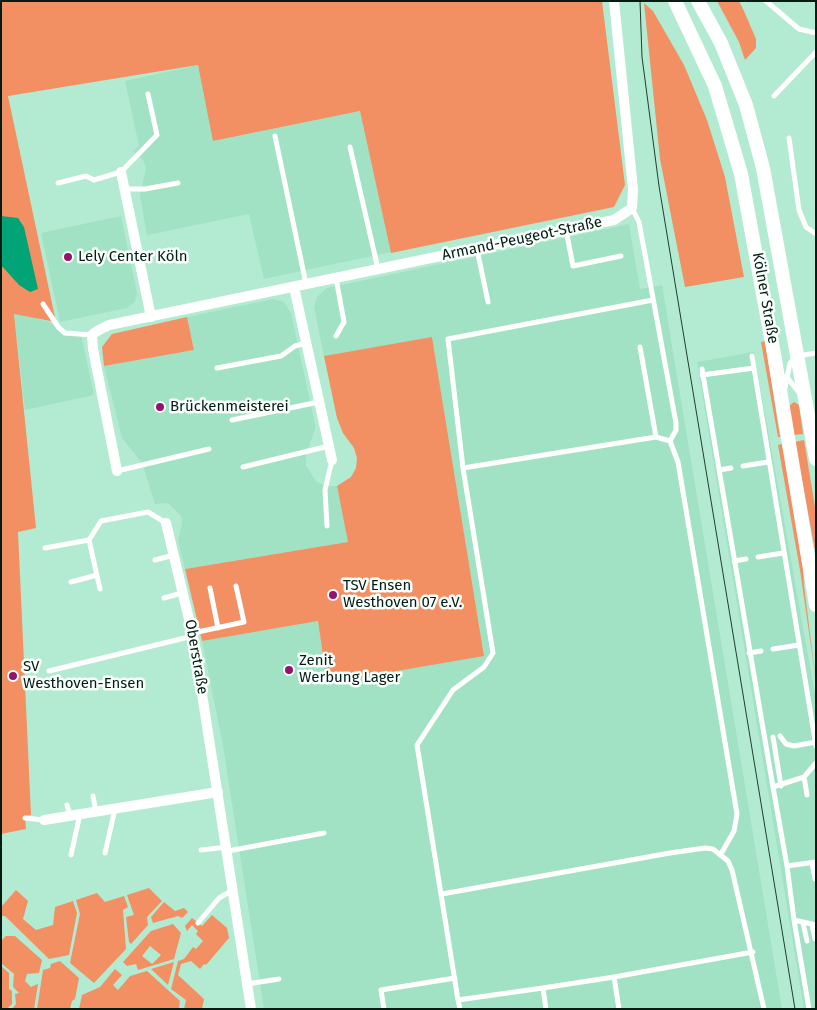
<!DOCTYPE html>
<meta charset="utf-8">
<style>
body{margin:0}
#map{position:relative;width:817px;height:1010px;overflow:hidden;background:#b2ebd1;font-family:"Fira Sans",sans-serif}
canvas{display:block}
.frame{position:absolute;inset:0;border:2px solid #061c13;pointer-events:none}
</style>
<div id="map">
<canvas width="817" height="1010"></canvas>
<div class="frame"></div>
</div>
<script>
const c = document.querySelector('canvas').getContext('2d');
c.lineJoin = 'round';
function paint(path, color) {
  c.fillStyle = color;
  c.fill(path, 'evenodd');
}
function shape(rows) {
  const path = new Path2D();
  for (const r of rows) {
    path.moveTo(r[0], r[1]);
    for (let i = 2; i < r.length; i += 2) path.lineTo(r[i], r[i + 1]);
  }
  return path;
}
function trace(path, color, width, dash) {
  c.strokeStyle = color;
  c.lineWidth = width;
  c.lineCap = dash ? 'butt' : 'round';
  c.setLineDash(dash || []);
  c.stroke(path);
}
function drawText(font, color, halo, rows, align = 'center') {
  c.font = font + ' "Fira Sans",sans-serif';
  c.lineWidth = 5;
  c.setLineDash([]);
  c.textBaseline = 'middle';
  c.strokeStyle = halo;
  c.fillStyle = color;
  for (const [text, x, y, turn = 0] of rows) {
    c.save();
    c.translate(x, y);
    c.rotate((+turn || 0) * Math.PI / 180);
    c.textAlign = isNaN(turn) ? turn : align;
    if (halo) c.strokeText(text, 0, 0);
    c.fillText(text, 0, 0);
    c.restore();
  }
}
const built = shape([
 [198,65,214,141,360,111,391,252,264,279,249,214,147,235,140,195,146,168,143,160,133,151,139,146,125,81],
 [121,216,137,293,135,302,127,308,60,322,41,233],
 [629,224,640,289,662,285,782,1009,264,1009,223,746,202,641,318,621,327,683,484,655,432,338,324,356,314,307,317,297,327,288],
 [273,299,284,302,291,313,315,424,315,430,306,453,306,466,316,481,325,486,337,486,349,542,185,569,178,541,182,523,181,516,168,503,155,504,142,463,122,438,104,366,194,350,187,317],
 [14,313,50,322,64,336,81,334,94,395,25,410],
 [754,352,816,700,816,1009,804,1009,697,362]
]);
const green = shape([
 [1,1,602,1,625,185,614,207,391,253,360,111,213,141,198,65,8,96,56,322,14,314,36,528,18,532,31,815,25,816,26,829,1,834],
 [717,1,739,1,744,11,756,39,756,48,745,60,739,42],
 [644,3,653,11,684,65,707,120,725,177,744,277,685,287,660,159],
 [187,317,194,350,104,366,102,347,112,334],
 [432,337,484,656,327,683,318,621,202,641,185,569,348,542,337,486,351,477,356,468,357,458,354,448,343,433,337,418,324,356],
 [765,341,780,437,778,437,761,342],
 [794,402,799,405,803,434,794,435,789,406],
 [804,440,816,513,816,556,795,442],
 [782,444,803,562,804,586,816,681,800,570,778,445],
 [149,888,162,901,147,917,148,925,131,944,129,942,126,917,134,915,127,895],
 [16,890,28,901,23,919,36,930,53,925,55,907,73,901,77,913,69,955,49,959,5,916,1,916,1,907],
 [97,893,105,902,124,896,128,907,123,910,126,949,94,983,70,963,80,914,76,900],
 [164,902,175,911,184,908,188,912,182,918,178,916,153,923,151,917],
 [212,915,227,928,229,938,206,965,204,964,200,969,191,961,181,964,178,975,204,999,202,1009,184,1009,186,1000,171,989,178,961,184,959,193,947,196,949,203,941,196,934,198,931,192,925,187,931,185,926,192,918,202,926],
 [173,924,181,933,174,959,138,970,136,964,127,966,123,962,151,931],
 [150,946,161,955,152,964,142,956],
 [6,936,15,936,42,960,39,973,27,974,25,981,31,987,38,984,34,1009,12,1009,16,1004,15,994,19,993,13,987,14,974,1,963,1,941],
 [60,961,79,978,75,999,72,1001,70,1009,37,1009,43,970,50,968,51,964],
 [174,962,168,985,151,969],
 [1,966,9,973,9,989,12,991,12,1004,8,1008,1,1008],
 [115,969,122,975,113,985,118,990,130,976,147,971,180,1001,179,1009,79,1009,82,995,100,987]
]);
const water = shape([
 [1,216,18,218,24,227,38,289,30,292,19,285,1,265]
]);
const service = shape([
 [766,1,799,29,816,33],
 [774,96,816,52],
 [275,136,306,284],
 [789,138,799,210,806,227,816,234],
 [350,147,378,269],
 [58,183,86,176,94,180,121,172,157,135,148,94],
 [124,189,145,189,178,183],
 [632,208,639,222,676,423,676,430,670,441],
 [566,230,573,266,621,256],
 [477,249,488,302],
 [336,278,344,322,336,336],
 [43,304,59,328,65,333,92,335],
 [640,347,656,437],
 [752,356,816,746],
 [217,368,281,356,295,346,306,343],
 [702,369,773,787],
 [702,375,754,368],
 [786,376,801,395],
 [785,388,790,363,798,356,816,353],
 [232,420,319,402],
 [743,466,768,462],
 [243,467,329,446],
 [463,468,448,339,653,300],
 [719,470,731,468],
 [117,471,209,449],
 [327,526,325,490,332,460],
 [45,548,89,540],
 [758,557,783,553],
 [155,560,174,555],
 [734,561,746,559],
 [71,582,97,575],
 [210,588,218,628],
 [100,589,89,540,101,521,148,512,166,523],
 [164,598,182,593],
 [193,633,244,622,236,586],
 [773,649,799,645],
 [749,653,761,651],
 [49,671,193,636],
 [780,736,786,744,794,746,816,742],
 [773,737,781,786],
 [816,763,804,777,773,787,787,866,816,862],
 [804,777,807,795],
 [93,796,96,812],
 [67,805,70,816],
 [25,818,44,820],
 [201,850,227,847],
 [228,851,324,833],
 [105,853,115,809],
 [71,855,80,814],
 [812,863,815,879],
 [787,866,794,920,816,925],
 [442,894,670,853,705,848,713,849,728,861,732,870,764,1009],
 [794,920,809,1009],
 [198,923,219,898,233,890],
 [803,923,807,941],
 [812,925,815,939],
 [247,984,279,979],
 [543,988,614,977],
 [458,1000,460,1009],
 [384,1009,381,990,455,978],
 [546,1009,543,988,458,1000,417,745,453,690,484,667,493,653,463,468,656,437,670,441,678,462,737,814,734,831,721,854],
 [619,1009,614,977,753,952]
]);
const minor = shape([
 [121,172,151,317],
 [294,287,332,460],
 [117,471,93,349,92,335,97,331,109,325,614,220,632,208,633,189,614,1],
 [166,523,193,636,251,1009],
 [44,820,218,792]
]);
const secondary = shape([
 [675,1,715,86,741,174,774,354,816,605],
 [698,1,721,43,746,105,763,168,816,459]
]);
const tram = shape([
 [640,1,642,57,659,186,795,1009]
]);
const markers = [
 [68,257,5,"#94136d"],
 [160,407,5,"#94136d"],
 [333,595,5,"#94136d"],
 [289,670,5,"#94136d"],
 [13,676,5,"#94136d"]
];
const streetNames = [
 ["Armand-Peugeot-Straße",522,239,-12],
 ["Kölner Straße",765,298,80],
 ["Oberstraße",196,657,80]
];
const poiNames = [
 ["Lely Center Köln",78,257],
 ["Brückenmeisterei",170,407],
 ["TSV Ensen",343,586],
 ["Westhoven 07 e.V.",343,603],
 ["Zenit",299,661],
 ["Werbung Lager",299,678],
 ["SV",23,667],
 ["Westhoven-Ensen",23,684]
];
paint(built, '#a1e2c4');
paint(green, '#f29063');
paint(water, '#01a476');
trace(service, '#fff', 5);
trace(minor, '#fff', 10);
trace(secondary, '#fff', 14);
trace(tram, '#213c30', 1);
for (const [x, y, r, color] of markers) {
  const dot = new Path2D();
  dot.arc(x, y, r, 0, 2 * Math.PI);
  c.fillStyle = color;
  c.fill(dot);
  trace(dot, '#f9fffc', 2);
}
drawText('15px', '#061c13', '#f9fffc', streetNames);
drawText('15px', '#061c13', '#f9fffc', poiNames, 'left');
</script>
